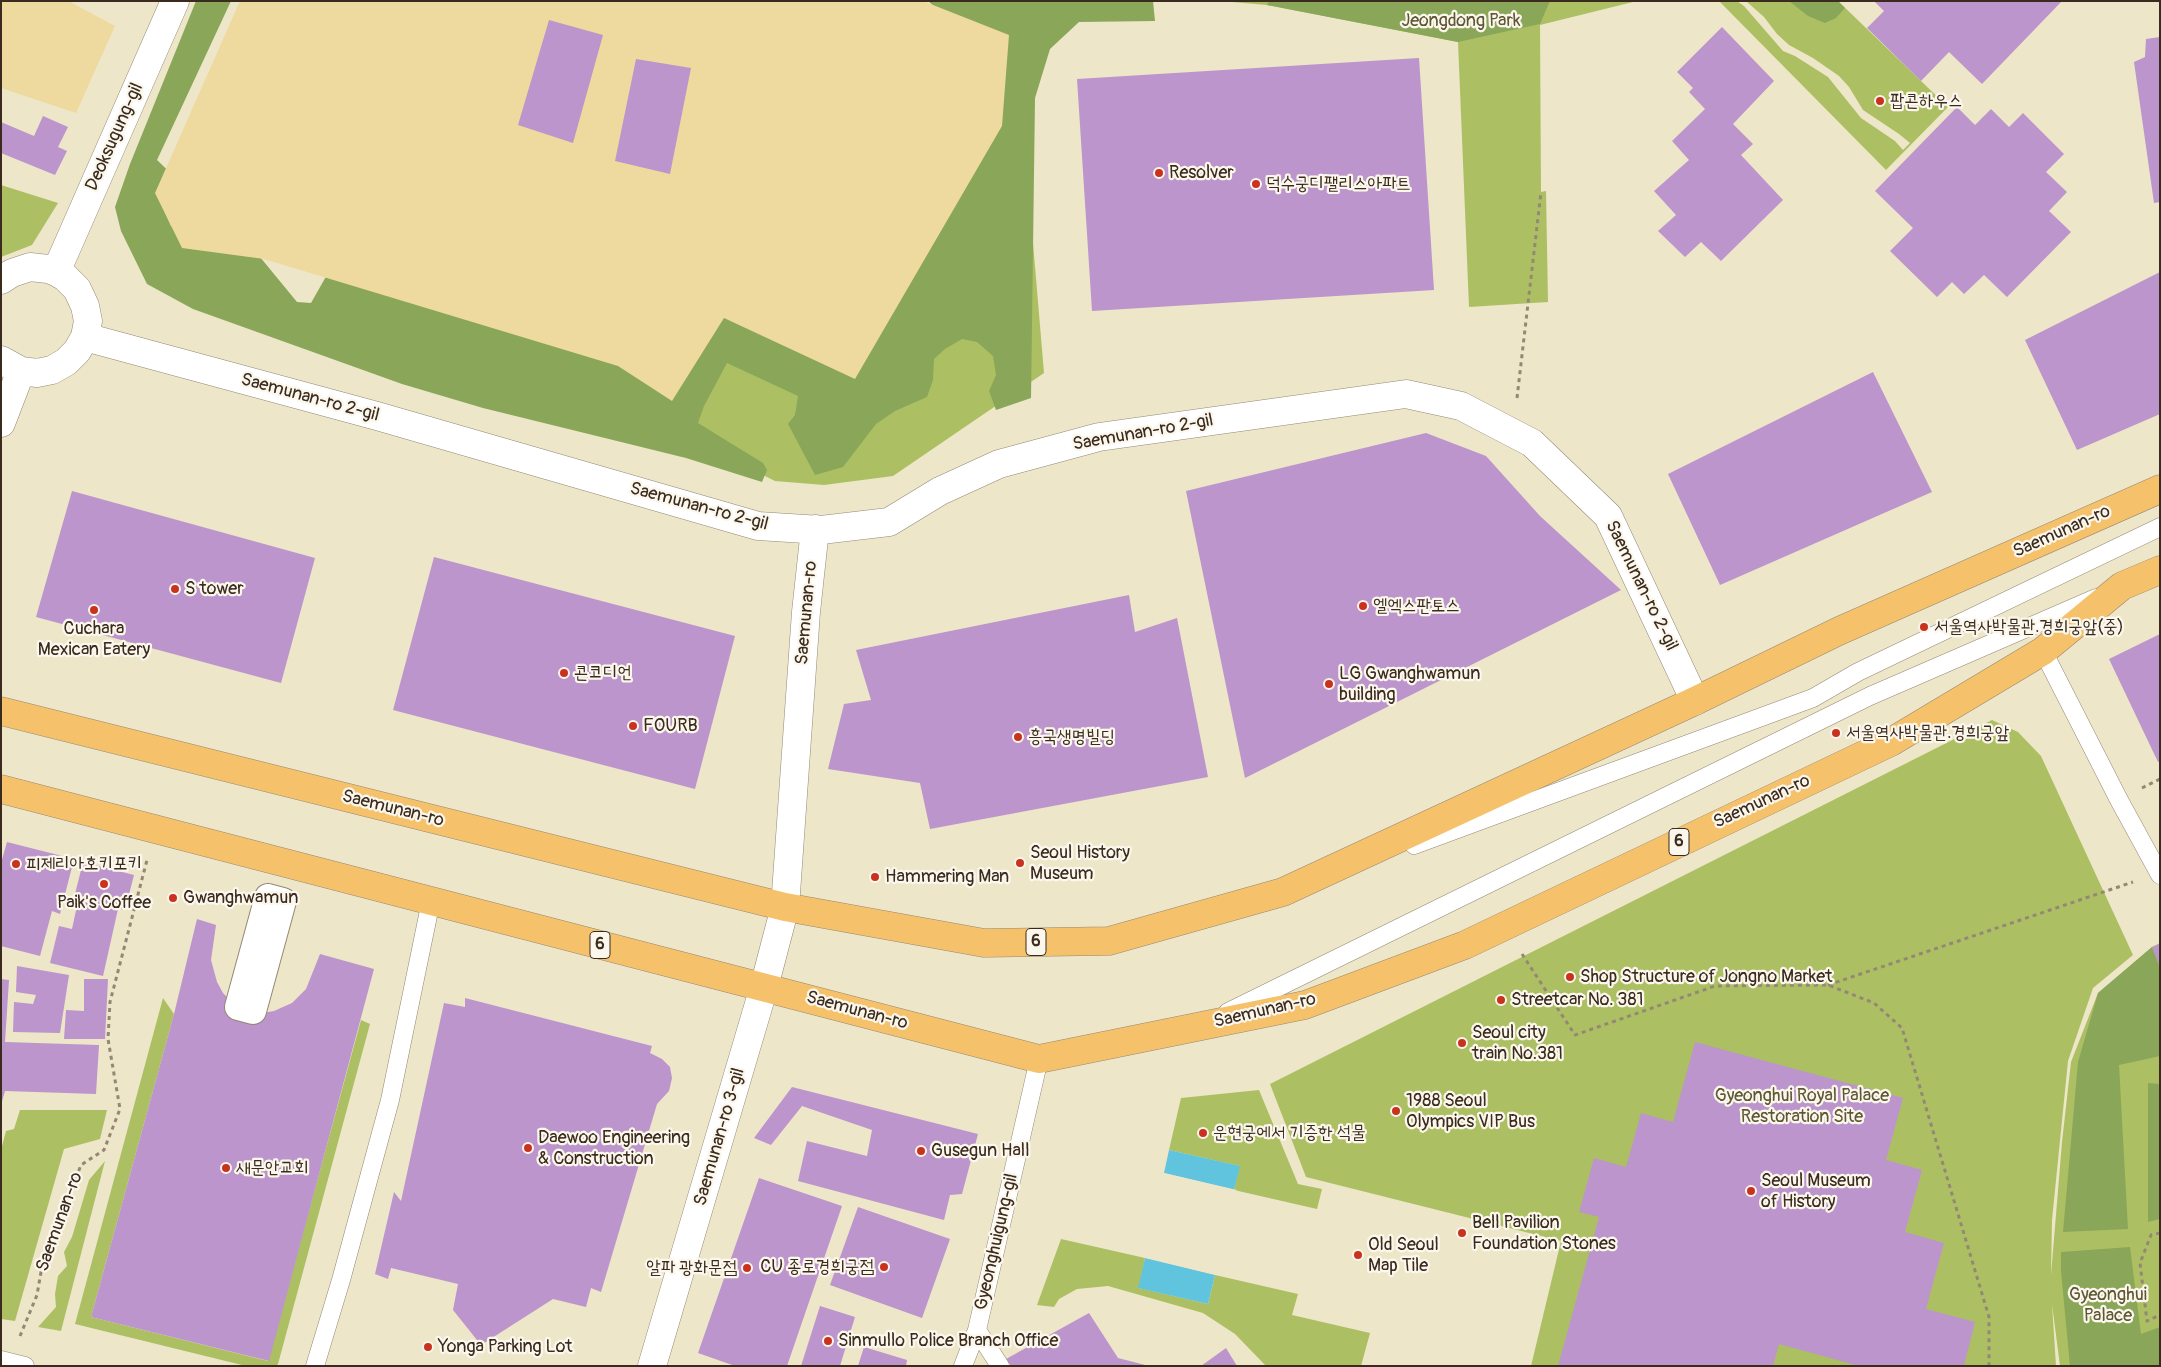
<!DOCTYPE html>
<meta charset="utf-8">
<style>
body{margin:0}
#map{position:relative;width:2161px;height:1367px;overflow:hidden;background:#ede6c9;font-family:Pangolin,sans-serif}
canvas{display:block}
.frame{position:absolute;inset:0;border:2px solid #3b2a1e;pointer-events:none}
</style>
<div id="map">
<canvas width="2161" height="1367"></canvas>
<div class="frame"></div>
</div>
<script>
const c = document.querySelector('canvas').getContext('2d');
c.lineJoin = 'round';
function paint(path, color) {
  c.fillStyle = color;
  c.fill(path, 'evenodd');
}
function shape(rows) {
  const path = new Path2D();
  for (const r of rows) {
    path.moveTo(r[0], r[1]);
    for (let i = 2; i < r.length; i += 2) path.lineTo(r[i], r[i + 1]);
  }
  return path;
}
function trace(path, color, width, dash) {
  c.strokeStyle = color;
  c.lineWidth = width;
  c.lineCap = dash ? 'butt' : 'round';
  c.setLineDash(dash || []);
  c.stroke(path);
}
function drawText(font, color, halo, rows, align = 'center') {
  c.font = font + ' Pangolin,"Poor Story",sans-serif';
  c.lineWidth = 4.5;
  c.setLineDash([]);
  c.textBaseline = 'middle';
  c.strokeStyle = halo;
  c.fillStyle = color;
  for (const [text, x, y, turn = 0] of rows) {
    c.save();
    c.translate(x, y);
    c.rotate((+turn || 0) * Math.PI / 180);
    c.textAlign = isNaN(turn) ? turn : align;
    if (halo) c.strokeText(text, 0, 0);
    c.fillText(text, 0, 0);
    c.restore();
  }
}
const green = shape([
 [1220,1,1637,1,1540,25,1541,192,1546,191,1548,302,1469,307,1458,42,1267,5],
 [1719,1,1737,1,1744,6,1783,51,1795,56,1828,77,1861,118,1895,141,1903,150,1910,143,1899,134,1863,110,1849,87,1839,76,1813,58,1789,45,1777,34,1764,17,1746,1,1838,1,1948,107,1886,170],
 [1024,136,1044,373,893,476,824,485,775,481,672,430,731,345],
 [1,185,58,203,32,245,1,257],
 [1992,720,2018,732,2041,756,2133,955,2093,988,2068,1061,2052,1220,2051,1275,2062,1142,2071,1062,2098,993,2152,947,2160,943,2160,1366,2060,1366,2052,1304,2056,1366,1531,1366,1561,1241,1306,1177,1270,1084],
 [163,998,174,1014,91,1317,268,1361,361,1020,370,1024,278,1364,276,1366,246,1366,75,1324],
 [1259,1090,1298,1184,1322,1189,1317,1209,1234,1190,1239,1166,1169,1150,1181,1098],
 [20,1110,107,1110,100,1139,64,1149,15,1321,1,1319,1,1150,6,1131,14,1129],
 [105,1161,61,1331,38,1327,56,1307,55,1294,58,1276,67,1266,64,1252,72,1237,89,1180],
 [1061,1239,1145,1258,1139,1288,1208,1304,1215,1275,1298,1294,1292,1315,1370,1333,1361,1366,1266,1366,1235,1334,1203,1313,1108,1286,1077,1289,1059,1299,1054,1307,1037,1305]
]);
const forest = shape([
 [196,1,231,1,157,160,181,183,165,212,171,226,260,257,297,302,311,303,328,273,979,46,928,1,1153,1,1155,21,1079,22,1050,49,1035,98,1031,398,996,410,989,391,996,375,993,356,977,342,962,339,945,349,934,359,933,380,927,397,895,411,876,424,843,467,815,475,788,424,795,415,798,396,727,363,704,406,698,423,763,463,767,470,762,482,686,458,483,408,402,384,193,309,147,284,121,231,115,207,130,164],
 [1269,1,1550,1,1540,24,1458,42,1267,5],
 [1789,1,1838,1,1845,8,1836,18,1825,23,1808,16],
 [2152,947,2160,968,2160,1056,2119,1065,2128,1229,2063,1232,2078,1062,2098,993],
 [2148,1083,2160,1084,2160,1219,2148,1222],
 [2130,1247,2141,1334,2160,1327,2160,1366,2070,1366,2061,1271,2061,1252]
]);
const sand = shape([
 [1,1,73,1,72,3,115,26,76,113,1,88],
 [240,1,923,1,1009,35,1002,126,855,379,724,318,672,401,618,366,264,259,182,248,155,193]
]);
const water = shape([
 [1169,1150,1240,1166,1234,1190,1164,1173],
 [1145,1258,1215,1275,1208,1304,1138,1288]
]);
const pier = shape([
 [1162,1173,1164,1173,1237,1190,1234,1192,1163,1176],
 [1145,1255,1215,1272,1217,1275,1142,1257]
]);
const building = shape([
 [1874,1,2062,1,1982,84,1949,52,1921,81,1867,28,1884,11],
 [549,20,603,35,573,143,518,125],
 [1722,27,1774,81,1733,124,1753,144,1741,155,1783,200,1721,261,1701,242,1685,257,1658,231,1676,215,1654,191,1689,160,1672,141,1705,109,1689,92,1693,88,1677,72],
 [2160,37,2160,202,2154,203,2134,62,2145,57,2146,39],
 [1419,58,1434,290,1092,311,1077,79],
 [636,59,691,68,670,174,615,161],
 [1957,107,1975,125,1991,109,2009,127,2023,113,2064,154,2046,172,2067,192,2049,211,2071,232,2007,297,1984,275,1964,294,1952,282,1937,297,1890,251,1913,228,1875,191],
 [43,116,68,127,58,147,67,151,55,175,1,153,1,122,34,136],
 [2160,272,2160,414,2077,450,2025,340],
 [1873,372,1932,492,1720,585,1668,474],
 [1426,433,1486,456,1540,516,1621,590,1245,778,1186,491],
 [72,491,315,558,281,683,36,617],
 [434,557,735,636,695,789,393,710],
 [1129,595,1135,632,1177,618,1208,777,930,829,920,783,828,769,844,704,871,700,856,650],
 [2160,634,2160,761,2158,762,2109,659],
 [7,842,74,859,60,914,52,911,40,956,1,946,1,863],
 [83,862,134,875,125,910,74,898],
 [78,901,118,909,103,976,50,963,59,926,72,929],
 [197,919,216,925,211,960,217,982,223,993,230,1000,262,1013,274,1011,292,1003,306,989,320,954,374,969,269,1361,91,1317,174,1014],
 [2160,944,2160,967,2152,947],
 [17,966,69,975,60,1033,13,1032,14,1002,33,1004,36,995,16,992],
 [1,979,9,980,5,1042,99,1045,96,1094,5,1091,1,1105],
 [84,979,108,979,105,1039,64,1039,66,1010,84,1011],
 [465,998,652,1046,650,1053,662,1059,670,1067,672,1078,669,1091,657,1104,601,1292,591,1288,586,1307,553,1299,481,1345,453,1310,458,1284,391,1268,388,1279,375,1274,394,1192,401,1201,444,1003,465,1007],
 [1695,1042,1903,1098,1886,1160,1922,1170,1905,1232,1944,1243,1926,1309,1975,1322,1964,1366,1859,1366,1779,1344,1773,1366,1558,1366,1599,1217,1579,1212,1594,1158,1626,1167,1641,1113,1673,1122],
 [792,1087,978,1134,962,1194,950,1195,944,1220,798,1181,807,1141,867,1156,872,1130,802,1106,771,1145,754,1138],
 [759,1178,842,1206,787,1366,735,1366,698,1353],
 [858,1207,950,1239,922,1318,830,1285],
 [820,1306,855,1317,840,1366,801,1366],
 [1089,1313,1118,1358,1149,1366,1011,1366,1006,1359],
 [864,1347,907,1360,906,1366,858,1366],
 [1226,1348,1237,1366,1201,1366]
]);
const path = shape([
 [1517,398,1541,192],
 [2142,788,2160,779],
 [1522,954,1575,1035,1715,986,1828,985,1874,1003,1902,1028,1989,1317,1989,1366],
 [1828,985,2133,882],
 [2160,1233,2151,1235,2140,1263,2147,1321,2160,1315],
 [20,1336,37,1295,41,1272,52,1253,62,1214,81,1165,104,1150,120,1109,108,1039,110,1002,147,860]
]);
const service = shape([
 [2043,651,2119,800,2160,875],
 [1414,845,1813,698,1858,672,2160,527],
 [1228,1012,1870,696,2096,598],
 [977,1330,1000,1366],
 [1,1360,25,1366],
 [315,1366,341,1280,390,1100,431,901],
 [963,1366,977,1330,1039,1059]
]);
const pedestrian = shape([
 [268,897,283,901,253,1011,238,1007,268,897]
]);
const minor = shape([
 [56,272,175,1],
 [1,280,12,273,30,267,48,269,56,272,65,277,77,289,85,306,88,321,85,337,77,351,66,362,52,370,37,373,21,371,1,360],
 [85,337,377,416,758,526,821,530,889,522,940,491,999,464,1099,437,1406,394,1461,406,1532,443,1608,516,1695,701],
 [1,423,21,371],
 [652,1366,764,987,785,907,806,612,815,529]
]);
const primary = shape([
 [1,711,785,907,984,943,1109,941,1283,892,1695,701,1839,631,2160,489],
 [1,789,1039,1059,1305,1005,1465,945,1891,742,2043,651,2122,586,2160,570]
]);
const markers = [
 [1880,101,5,"#c8321e"],
 [1159,173,5,"#c8321e"],
 [1256,184,5,"#c8321e"],
 [175,589,5,"#c8321e"],
 [1363,606,5,"#c8321e"],
 [94,610,5,"#c8321e"],
 [1924,627,5,"#c8321e"],
 [564,673,5,"#c8321e"],
 [1329,684,5,"#c8321e"],
 [633,726,5,"#c8321e"],
 [1836,733,5,"#c8321e"],
 [1018,737,5,"#c8321e"],
 [1020,863,5,"#c8321e"],
 [16,864,5,"#c8321e"],
 [875,877,5,"#c8321e"],
 [104,884,5,"#c8321e"],
 [173,898,5,"#c8321e"],
 [1570,977,5,"#c8321e"],
 [1501,1000,5,"#c8321e"],
 [1462,1043,5,"#c8321e"],
 [1396,1111,5,"#c8321e"],
 [1203,1133,5,"#c8321e"],
 [528,1148,5,"#c8321e"],
 [921,1151,5,"#c8321e"],
 [226,1168,5,"#c8321e"],
 [1751,1191,5,"#c8321e"],
 [1462,1233,5,"#c8321e"],
 [1358,1255,5,"#c8321e"],
 [884,1267,5,"#c8321e"],
 [747,1268,5,"#c8321e"],
 [828,1341,5,"#c8321e"],
 [428,1347,5,"#c8321e"]
];
const shields = [
 [1679,842,20],
 [1036,942,20],
 [600,945,20]
];
const shieldNames = [
 ["6",1679,842],
 ["6",1036,942],
 ["6",600,945]
];
const parkNames = [
 ["Jeongdong Park",1461,21],
 ["Gyeonghui Royal Palace",1802,1096],
 ["Restoration Site",1802,1117],
 ["Gyeonghui",2108,1295],
 ["Palace",2108,1316]
];
const poiNames = [
 ["팝콘하우스",1890,101],
 ["Resolver",1169,173],
 ["덕수궁디팰리스아파트",1266,184],
 ["S tower",185,589],
 ["엘엑스판토스",1373,606],
 ["서울역사박물관.경희궁앞(중)",1934,627],
 ["Cuchara",94,629,"center"],
 ["Mexican Eatery",94,650,"center"],
 ["콘코디언",574,673],
 ["LG Gwanghwamun",1339,674],
 ["building",1339,695],
 ["FOURB",643,726],
 ["서울역사박물관.경희궁앞",1846,733],
 ["흥국생명빌딩",1028,737],
 ["Seoul History",1030,853],
 ["Museum",1030,874],
 ["피제리아호키포키",26,864],
 ["Hammering Man",885,877],
 ["Gwanghwamun",183,898],
 ["Paik's Coffee",104,903,"center"],
 ["Shop Structure of Jongno Market",1580,977],
 ["Streetcar No. 381",1511,1000],
 ["Seoul city",1472,1033],
 ["train No.381",1472,1054],
 ["1988 Seoul",1406,1101],
 ["Olympics VIP Bus",1406,1122],
 ["운현궁에서 기증한 석물",1213,1133],
 ["Daewoo Engineering",538,1138],
 ["& Construction",538,1159],
 ["Gusegun Hall",931,1151],
 ["새문안교회",236,1168],
 ["Seoul Museum",1761,1181],
 ["of History",1761,1202],
 ["Bell Pavilion",1472,1223],
 ["Foundation Stones",1472,1244],
 ["Old Seoul",1368,1245],
 ["Map Tile",1368,1266],
 ["CU 종로경희궁점",874,1267,"right"],
 ["알파 광화문점",737,1268,"right"],
 ["Sinmullo Police Branch Office",838,1341],
 ["Yonga Parking Lot",438,1347]
];
const streetNames = [
 ["Deoksugung-gil",115,137,-66],
 ["Saemunan-ro 2-gil",310,398,15],
 ["Saemunan-ro 2-gil",1143,433,-10],
 ["Saemunan-ro 2-gil",699,507,15],
 ["Saemunan-ro",2062,532,-24],
 ["Saemunan-ro 2-gil",1641,586,64],
 ["Saemunan-ro",807,613,-85],
 ["Saemunan-ro",1762,802,-25],
 ["Saemunan-ro",393,809,14],
 ["Saemunan-ro",857,1011,15],
 ["Saemunan-ro",1265,1011,-13],
 ["Saemunan-ro 3-gil",720,1137,-74],
 ["Saemunan-ro",60,1222,-70],
 ["Gyeonghuigung-gil",997,1242,-77]
];
paint(green, '#acc063');
paint(forest, '#89a659');
paint(sand, '#eeda9e');
paint(water, '#61c4df');
paint(pier, '#ede6c9');
paint(building, '#bb95cc');
trace(service, '#948874', 19);
trace(pedestrian, '#948874', 28);
trace(minor, '#948874', 29);
trace(primary, '#948874', 29);
trace(path, '#948874', 3, [4, 4]);
trace(service, '#fff', 18);
trace(pedestrian, '#fff', 26);
trace(minor, '#fff', 28);
trace(primary, '#f5c16b', 28);
for (const [x, y, r, color] of markers) {
  const dot = new Path2D();
  dot.arc(x, y, r, 0, 2 * Math.PI);
  c.fillStyle = color;
  c.fill(dot);
  trace(dot, '#fbf7ec', 2);
}
for (const [x, y, w] of shields) {
  const box = new Path2D();
  box.roundRect(x - w / 2, y - 13.5, w, 27, 4);
  c.fillStyle = '#fbf7ec';
  c.fill(box);
  trace(box, '#3b2a1e', 1);
}
drawText('bold 16px', '#3b2a1e', null, shieldNames);
drawText('18px', '#5d5733', '#fbf7ec', parkNames);
drawText('18px', '#3b2a1e', '#fbf7ec', poiNames, 'left');
drawText('18px', '#3b2a1e', '#fbf7ec', streetNames);
</script>
